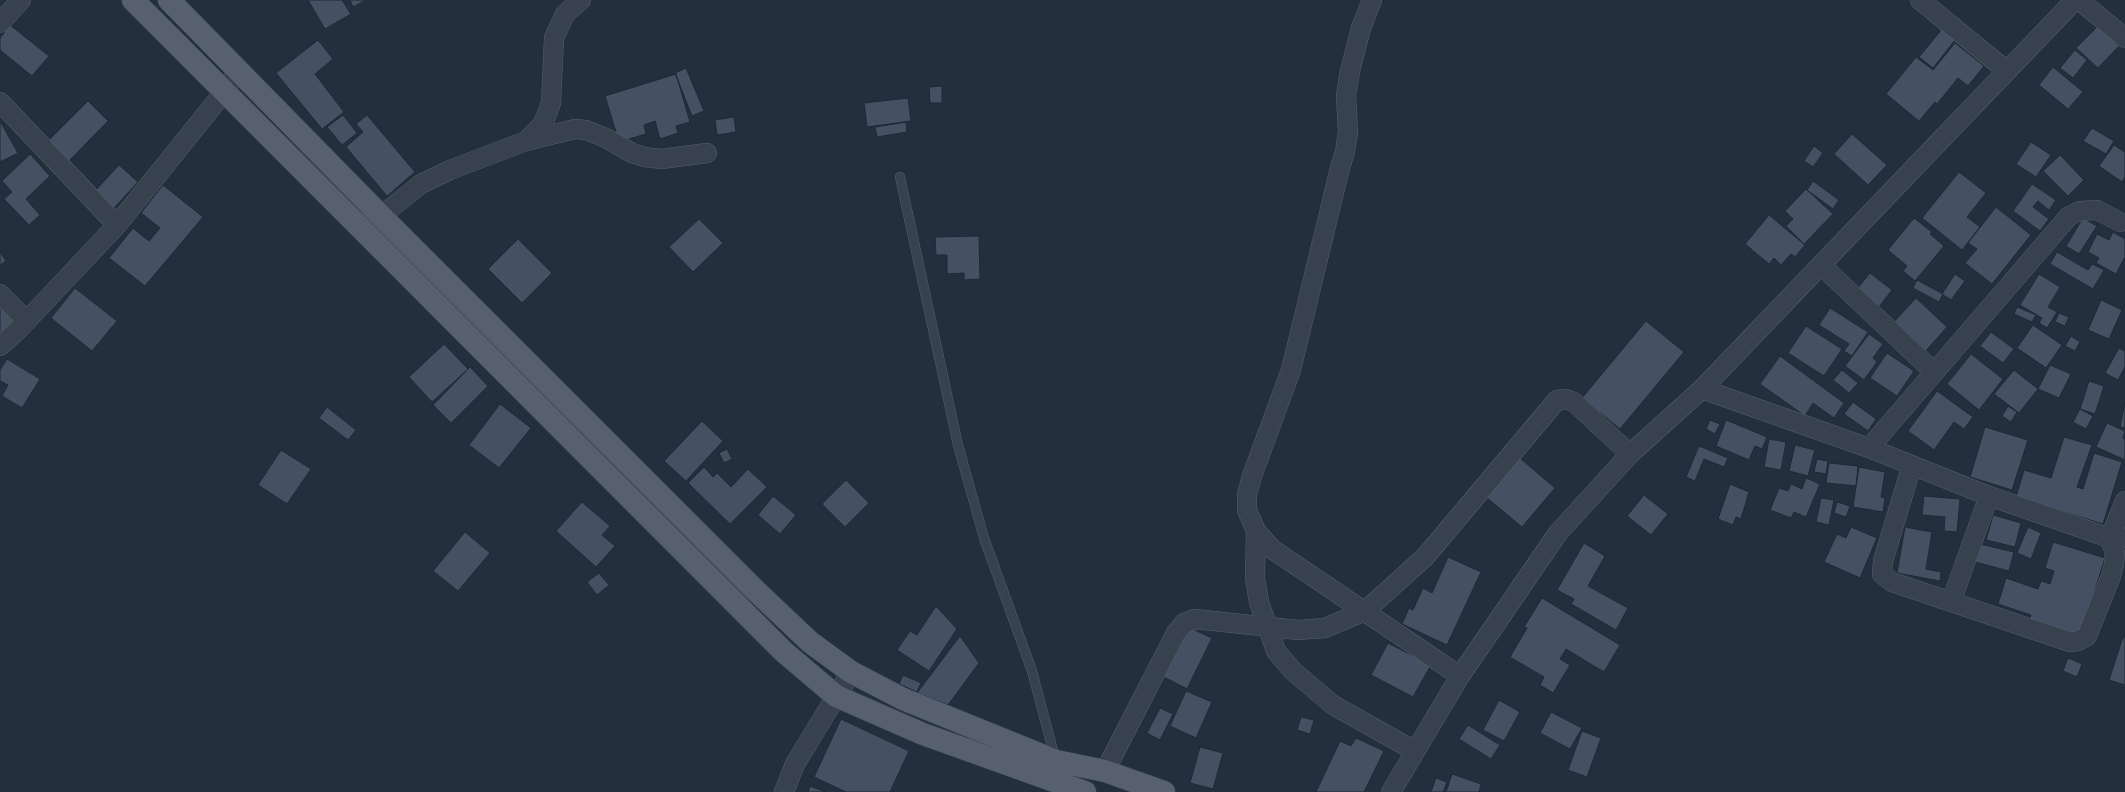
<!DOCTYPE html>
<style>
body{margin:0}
canvas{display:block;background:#242f3e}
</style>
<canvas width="2125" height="792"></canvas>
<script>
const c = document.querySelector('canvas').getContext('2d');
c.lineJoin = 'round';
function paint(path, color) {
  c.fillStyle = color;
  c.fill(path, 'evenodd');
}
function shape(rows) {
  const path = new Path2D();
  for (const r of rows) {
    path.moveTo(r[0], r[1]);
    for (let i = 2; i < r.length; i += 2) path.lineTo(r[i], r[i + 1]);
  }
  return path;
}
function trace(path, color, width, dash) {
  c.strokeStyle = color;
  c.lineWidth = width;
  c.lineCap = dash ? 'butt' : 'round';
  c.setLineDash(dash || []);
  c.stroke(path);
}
const building = shape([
 [308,0,342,0,351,14,325,29,308,0],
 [350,0,366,0,353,7,350,0],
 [10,25,49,56,32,76,0,50,0,38,10,25],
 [2098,26,2119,46,2098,68,2076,48,2098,26],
 [1942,29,1955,40,1933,68,1919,57,1942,29],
 [318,40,333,59,315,74,344,112,322,129,276,73,318,40],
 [1955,43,1984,66,1968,86,1958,78,1937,104,1935,102,1919,121,1886,94,1916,57,1933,70,1955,43],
 [2075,50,2087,60,2073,78,2060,68,2075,50],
 [2053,67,2083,92,2068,109,2039,85,2053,67],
 [686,68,704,111,692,116,675,73,686,68],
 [676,74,690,122,676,126,678,133,660,139,655,121,644,125,646,134,619,142,605,96,676,74],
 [942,86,942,103,930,103,929,87,942,86],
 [908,98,911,121,867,127,864,103,908,98],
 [88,101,108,121,66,164,45,144,88,101],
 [343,115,357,133,342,145,327,127,343,115],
 [367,115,415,172,387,196,346,147,363,132,356,124,367,115],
 [734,117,736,132,717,135,715,120,734,117],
 [0,121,18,153,0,162,0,121],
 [906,122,907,132,877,137,875,127,906,122],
 [2092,128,2114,141,2106,154,2083,141,2092,128],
 [1852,134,1887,165,1868,185,1834,154,1852,134],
 [2031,142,2051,155,2036,177,2016,164,2031,142],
 [2114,145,2125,152,2125,177,2122,182,2099,166,2114,145],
 [1814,146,1823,153,1813,167,1804,161,1814,146],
 [30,154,50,176,26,199,40,215,29,225,4,199,12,192,2,181,30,154],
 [2060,155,2084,180,2068,196,2043,171,2060,155],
 [119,165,138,182,114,208,95,191,119,165],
 [1959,172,1986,193,1967,217,1980,227,1962,250,1922,218,1959,172],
 [1813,181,1839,200,1833,209,1807,190,1813,181],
 [2032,184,2056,200,2049,210,2038,201,2033,207,2049,219,2040,231,2013,211,2032,184],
 [163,185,203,217,145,286,109,258,133,228,149,241,160,228,141,213,163,185],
 [1806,189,1833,214,1804,244,1786,226,1793,219,1785,211,1806,189],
 [1996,207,2031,235,1992,284,1965,263,1977,249,1968,243,1996,207],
 [1769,215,1805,245,1795,257,1791,254,1781,265,1774,258,1769,264,1745,244,1769,215],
 [1914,218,1932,232,1930,234,1944,246,1915,281,1903,271,1907,266,1888,250,1914,218],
 [2083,218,2097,226,2079,254,2066,246,2083,218],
 [699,219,723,243,693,272,669,247,699,219],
 [2113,232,2125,239,2125,257,2116,274,2096,263,2099,258,2088,252,2097,234,2109,240,2113,232],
 [979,236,980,279,964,280,964,273,947,274,947,255,936,255,935,237,979,236],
 [518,239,552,273,522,303,488,269,518,239],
 [0,252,6,261,0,265,0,252],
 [2057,252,2088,270,2092,264,2104,270,2093,289,2050,264,2057,252],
 [1870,273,1892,290,1875,312,1853,294,1870,273],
 [1955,274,1965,281,1951,300,1942,294,1955,274],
 [2039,274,2060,287,2048,307,2057,312,2047,328,2039,323,2042,318,2020,305,2039,274],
 [1917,280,1943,294,1939,302,1913,288,1917,280],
 [75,288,117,321,92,351,51,318,75,288],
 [1916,298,1947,327,1923,354,1891,325,1916,298],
 [2101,300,2122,310,2109,339,2088,330,2101,300],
 [0,305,23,327,0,347,0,305],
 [2017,307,2036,315,2032,322,2014,314,2017,307],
 [1830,308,1868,332,1852,356,1844,351,1849,344,1819,325,1830,308],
 [2059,313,2069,317,2065,326,2055,322,2059,313],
 [1646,321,1684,352,1620,429,1582,398,1646,321],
 [2033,325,2062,345,2046,368,2017,348,2033,325],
 [1806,326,1842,349,1824,376,1788,353,1806,326],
 [1991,332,2014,349,2003,363,1980,346,1991,332],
 [1869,334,1883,344,1873,358,1877,362,1864,380,1845,366,1869,334],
 [2071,336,2080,342,2075,351,2065,346,2071,336],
 [444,344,468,369,432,402,409,377,444,344],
 [2119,348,2125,351,2125,367,2118,380,2105,373,2119,348],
 [1887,353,1914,371,1897,396,1870,378,1887,353],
 [1971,354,2003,379,1979,410,1947,384,1971,354],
 [1780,356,1844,403,1834,418,1813,403,1805,416,1760,384,1780,356],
 [7,359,40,379,22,408,2,396,8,385,0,381,0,370,7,359],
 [2050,365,2071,374,2059,398,2038,389,2050,365],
 [470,367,488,386,451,423,433,405,470,367],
 [1842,370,1858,383,1849,393,1833,380,1842,370],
 [2014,370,2038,389,2019,413,1994,394,2014,370],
 [2089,381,2104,386,2095,414,2080,409,2089,381],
 [1937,391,1973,417,1964,429,1954,422,1934,450,1908,431,1937,391],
 [1853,402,1876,419,1868,431,1844,414,1853,402],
 [2125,402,2125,428,2120,427,2125,402],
 [500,404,531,428,499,468,469,445,500,404],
 [2008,406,2017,412,2011,422,2002,416,2008,406],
 [327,407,356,430,348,440,319,418,327,407],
 [2080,409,2093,416,2086,429,2073,422,2080,409],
 [1710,420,1720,424,1715,434,1706,429,1710,420],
 [1726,420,1767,437,1762,449,1755,446,1749,460,1716,446,1726,420],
 [702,421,723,441,686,481,664,461,702,421],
 [2107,423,2125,431,2123,438,2125,439,2125,460,2096,447,2107,423],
 [1985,427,2028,440,2012,490,1970,477,1985,427],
 [2064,437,2092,445,2077,487,2083,489,2094,453,2122,462,2103,524,2016,497,2024,470,2051,478,2064,437],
 [1769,439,1786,442,1781,470,1764,467,1769,439],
 [1795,445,1815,450,1808,476,1789,471,1795,445],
 [1699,446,1728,458,1724,467,1704,459,1695,481,1686,477,1699,446],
 [727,449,732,459,724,463,719,453,727,449],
 [281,450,311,469,287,504,258,485,281,450],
 [1520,458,1555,488,1522,527,1486,497,1520,458],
 [1817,459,1828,461,1826,474,1814,472,1817,459],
 [1829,463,1858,466,1856,486,1826,483,1829,463],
 [704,467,713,477,717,473,731,487,748,469,767,487,730,524,688,483,704,467],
 [1859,467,1885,472,1881,497,1885,498,1883,512,1853,507,1859,467],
 [1806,478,1820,484,1806,517,1794,512,1791,518,1770,510,1779,488,1788,491,1791,484,1802,489,1806,478],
 [846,480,869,503,845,527,822,504,846,480],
 [1730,484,1749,492,1741,519,1736,517,1733,525,1718,519,1730,484],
 [1644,495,1668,514,1651,535,1627,516,1644,495],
 [773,496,796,515,780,534,758,515,773,496],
 [1924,496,1960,499,1957,532,1944,531,1945,517,1922,515,1924,496],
 [1821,498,1834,500,1829,525,1816,522,1821,498],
 [582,502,610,526,602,535,615,546,596,567,556,531,582,502],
 [1837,502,1850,506,1846,517,1834,513,1837,502],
 [1993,515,2021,523,2015,547,1986,540,1993,515],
 [1851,527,1877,538,1860,578,1824,562,1837,534,1846,538,1851,527],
 [1905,527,1932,532,1926,569,1941,572,1940,581,1897,573,1905,527],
 [2028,527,2041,533,2031,559,2017,553,2028,527],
 [465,532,490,553,458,591,433,571,465,532],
 [2053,542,2105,558,2080,637,2029,621,2031,615,1998,604,2006,578,2038,589,2041,581,2050,584,2054,571,2045,568,2053,542],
 [1584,543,1605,556,1588,586,1628,608,1616,630,1571,604,1574,599,1557,590,1584,543],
 [1980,544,2014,552,2009,571,1975,562,1980,544],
 [1448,557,1481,572,1447,645,1402,624,1409,608,1413,610,1423,588,1432,593,1448,557],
 [599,573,609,585,597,595,587,582,599,573],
 [1542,598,1620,645,1604,672,1566,649,1560,659,1570,665,1553,693,1540,685,1544,677,1510,657,1527,628,1524,627,1542,598],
 [936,606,957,629,929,671,897,650,910,631,917,635,936,606],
 [1186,626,1212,638,1187,689,1162,676,1186,626],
 [960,636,979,663,948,705,917,693,960,636],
 [2123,637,2125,638,2125,685,2109,680,2123,637],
 [1388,643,1431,665,1413,697,1371,675,1388,643],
 [2068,658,2082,664,2077,677,2063,671,2068,658],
 [903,675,921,683,917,692,899,684,903,675],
 [1186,691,1212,702,1196,738,1170,726,1186,691],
 [1499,700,1520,712,1504,741,1483,730,1499,700],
 [1160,708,1173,714,1160,740,1147,733,1160,708],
 [1551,712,1582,728,1570,749,1540,733,1551,712],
 [1301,717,1314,720,1310,734,1297,730,1301,717],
 [841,719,909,751,890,792,846,792,814,777,841,719],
 [1468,725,1500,745,1491,759,1459,739,1468,725],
 [1582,731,1601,738,1587,777,1568,770,1582,731],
 [1356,738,1384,751,1364,792,1316,792,1340,741,1351,746,1356,738],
 [1200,747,1223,753,1213,789,1190,783,1200,747],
 [1452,774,1481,784,1479,792,1446,792,1452,774],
 [1436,778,1447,782,1443,792,1431,792,1436,778],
 [810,786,826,792,808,792,810,786]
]);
const service = shape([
 [900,177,958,445,984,538,1032,671,1055,758]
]);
const minor = shape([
 [1372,0,1361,28,1350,71,1346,95,1348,132,1345,152,1340,168,1291,370,1252,476,1247,494,1247,510,1256,531,1272,549,1460,676],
 [1920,0,2007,71],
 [2079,0,2125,38],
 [0,23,21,0],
 [0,102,117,225],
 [526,141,575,129,586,130,606,138,632,153,644,157,662,159,707,153],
 [381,216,421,184,450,170,526,141,543,124,551,103,554,38,565,14,581,0],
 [1821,265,1934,372],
 [0,294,27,321],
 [0,346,19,329,117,225,224,92,238,71],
 [1702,389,1869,448,1989,496,2110,538,2125,538],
 [1869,448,2069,216,2080,211,2097,210,2120,222],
 [1912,465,1883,561,1882,574,1892,582,2070,642,2078,641,2087,636,2111,576,2114,564,2115,553,2110,538,2125,501],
 [1256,531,1255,578,1259,602,1276,651,1293,671,1333,705,1415,751],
 [1951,602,1989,496],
 [1105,771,1176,633,1184,623,1195,619,1298,630,1325,628,1365,611,1425,557,1557,400,1565,399,1574,402,1630,454],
 [784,792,795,764,851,672],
 [1391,792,1460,676,1558,533,1630,454,1702,389,2075,0]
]);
const primary = shape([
 [133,0,784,652,836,696,923,734,1085,792],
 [169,0,381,216,754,589,810,642,851,672,903,699,1056,761,1105,771,1164,792]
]);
paint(building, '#455162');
trace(building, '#1f2835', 1);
trace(service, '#565f6c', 10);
trace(minor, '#565f6c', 20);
trace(primary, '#414a57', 23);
trace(service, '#38414e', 9);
trace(minor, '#38414e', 19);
trace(primary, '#56606e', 22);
</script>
